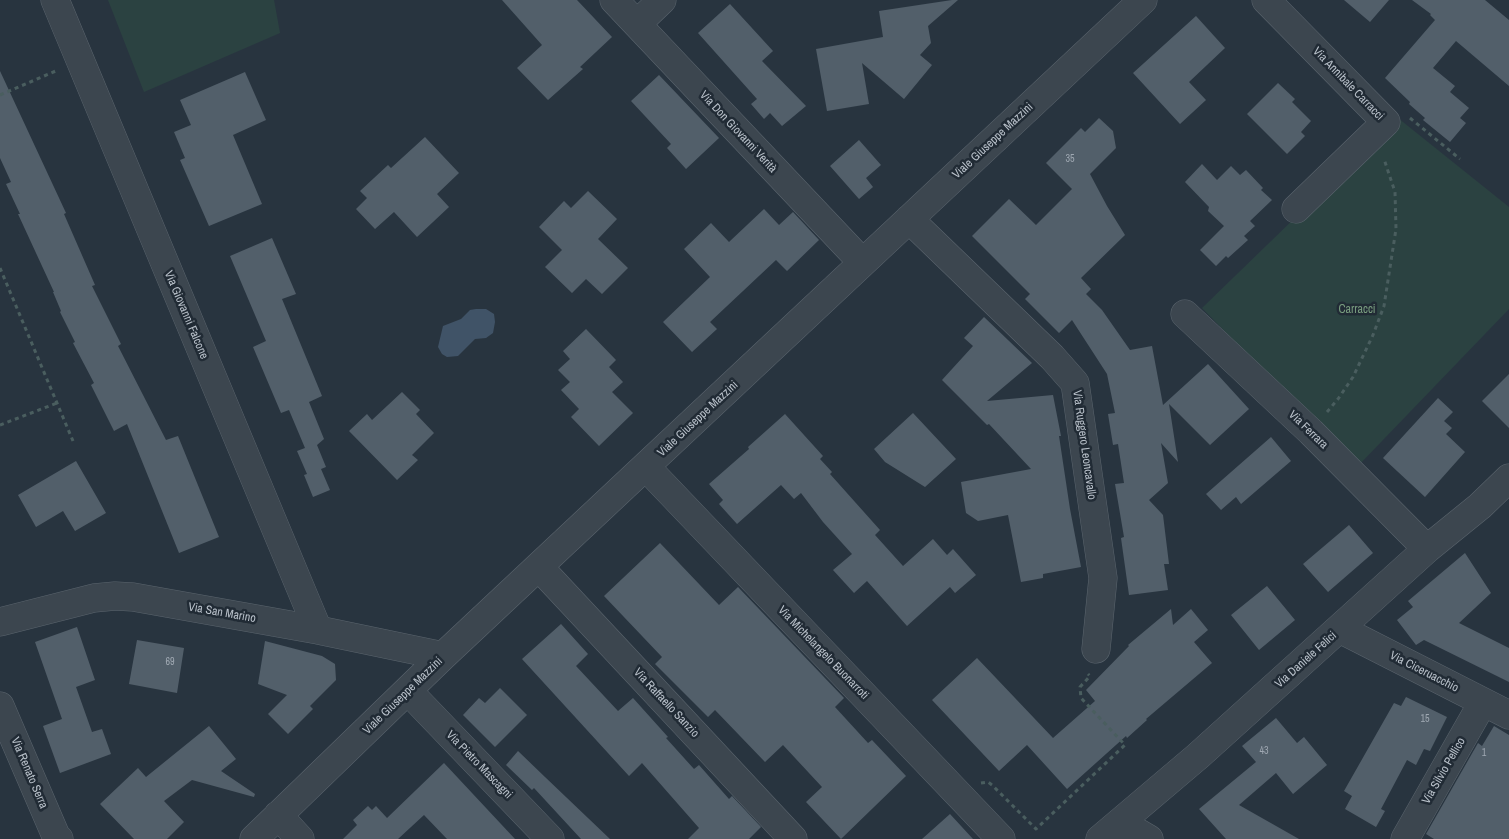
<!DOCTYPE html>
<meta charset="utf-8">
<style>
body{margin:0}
canvas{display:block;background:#28343f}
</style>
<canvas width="1509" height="839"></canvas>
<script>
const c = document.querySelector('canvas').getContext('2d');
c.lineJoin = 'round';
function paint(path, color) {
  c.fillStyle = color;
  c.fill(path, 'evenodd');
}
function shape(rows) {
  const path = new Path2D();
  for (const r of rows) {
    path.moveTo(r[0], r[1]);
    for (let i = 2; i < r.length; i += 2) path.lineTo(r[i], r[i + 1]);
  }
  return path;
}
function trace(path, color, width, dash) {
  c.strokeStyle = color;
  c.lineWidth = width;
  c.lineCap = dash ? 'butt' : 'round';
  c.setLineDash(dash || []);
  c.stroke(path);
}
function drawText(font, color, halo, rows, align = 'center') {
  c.font = font + ' "Archivo Narrow",sans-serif';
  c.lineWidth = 5;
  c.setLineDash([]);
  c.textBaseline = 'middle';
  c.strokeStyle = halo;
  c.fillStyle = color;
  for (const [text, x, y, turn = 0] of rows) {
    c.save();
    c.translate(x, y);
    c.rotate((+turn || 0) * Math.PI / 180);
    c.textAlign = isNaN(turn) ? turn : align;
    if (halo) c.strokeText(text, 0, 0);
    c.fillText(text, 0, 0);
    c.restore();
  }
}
const green = shape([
 [108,0,274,0,280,33,144,92],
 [1398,118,1509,207,1509,309,1357,467,1202,308]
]);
const water = shape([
 [476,309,486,309,494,314,495,322,493,333,486,338,475,339,458,356,447,357,442,354,438,347,443,326,461,319,470,310]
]);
const building = shape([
 [502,0,577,0,612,37,580,67,583,69,548,100,517,68,542,45],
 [952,0,958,0,928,26,931,43,920,55,932,65,904,99,862,63,869,104,827,111,816,49,883,37,879,11],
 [1344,0,1389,0,1370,22],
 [1412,0,1485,0,1509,20,1509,86,1456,41,1433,68,1455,86,1450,92,1469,108,1460,118,1466,123,1450,142,1423,120,1425,118,1409,104,1410,102,1385,78,1435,20,1430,15,1431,14],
 [730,4,773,51,762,61,806,106,782,126,770,113,764,119,751,104,757,99,698,33],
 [1196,16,1225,48,1189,82,1206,100,1180,124,1133,73],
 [0,71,66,213,64,214,95,285,92,286,121,344,118,346,166,440,178,436,219,537,179,553,127,424,114,431,91,385,94,383,73,343,75,342,60,312,61,311,53,292,54,292,18,214,20,214,6,184,11,182,0,158],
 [245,72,266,120,233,135,262,204,209,226,180,160,185,158,174,132,191,125,180,100],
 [659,75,719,138,686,169,667,148,671,144,631,101],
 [1278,83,1295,99,1292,102,1311,121,1301,132,1305,136,1287,154,1247,114],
 [1099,118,1113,131,1116,148,1090,174,1107,206,1125,235,1081,278,1091,289,1086,294,1102,310,1130,350,1152,346,1163,405,1208,364,1249,409,1210,445,1169,404,1178,462,1161,443,1168,483,1149,500,1163,515,1169,564,1164,564,1168,590,1129,595,1121,538,1124,537,1115,484,1124,483,1118,444,1113,445,1108,414,1115,413,1107,374,1072,320,1059,333,1025,299,1030,294,972,236,1009,199,1036,225,1072,189,1046,163,1081,128,1085,132],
 [425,137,459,173,437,194,449,207,417,237,394,212,375,229,356,209,367,198,360,191,388,165,391,168],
 [859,140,881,165,866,178,873,187,859,199,830,166],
 [1202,164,1217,180,1231,166,1240,175,1246,170,1263,188,1261,190,1272,200,1250,221,1255,226,1244,236,1248,240,1228,258,1226,256,1216,266,1200,250,1224,226,1208,211,1209,207,1185,182],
 [588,191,617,219,598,239,628,268,602,294,586,279,572,293,545,267,562,250,539,227,564,201,571,208],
 [764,209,779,225,793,212,819,240,787,271,776,260,710,322,717,329,692,352,663,322,710,277,684,249,711,223,729,242],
 [272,238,296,294,282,299,322,396,309,402,324,439,317,445,326,467,321,469,330,490,313,497,304,475,307,474,297,451,305,448,289,410,281,413,253,347,266,341,230,256],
 [984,317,1032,363,987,401,1053,395,1061,436,1059,436,1070,509,1081,567,1043,574,1043,578,1021,582,1008,515,978,521,966,513,961,482,1031,469,989,424,987,425,942,380,973,346,964,338],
 [586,329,616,360,609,367,623,382,612,392,633,413,599,446,571,417,579,409,561,390,570,382,558,370,570,359,563,351],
 [1509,374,1509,428,1482,401],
 [402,392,420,410,416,414,434,433,412,455,418,460,397,480,349,431,367,414,372,420],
 [1438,398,1453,412,1444,421,1452,428,1446,434,1465,452,1425,497,1383,458],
 [913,413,956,459,925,487,885,462,874,449],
 [785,414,823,456,820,459,832,472,830,474,880,530,875,535,903,566,933,539,947,555,953,549,976,575,955,593,950,587,907,626,867,581,854,593,833,570,852,554,823,522,801,493,794,499,781,485,737,524,719,504,723,500,709,484,749,449,748,447],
 [1271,437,1291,461,1241,504,1236,497,1221,510,1206,494],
 [76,461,106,513,75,531,63,511,36,527,18,495],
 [1349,525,1373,553,1328,592,1303,564],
 [660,543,719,605,738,587,844,698,835,707,868,743,872,740,906,776,841,839,806,802,822,787,783,745,765,762,715,710,708,717,655,664,662,657,604,596],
 [1465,553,1491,593,1459,623,1509,648,1509,682,1424,640,1416,645,1397,620,1413,607,1408,601],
 [1267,586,1295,620,1259,650,1231,615],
 [1171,609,1173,625,1191,609,1208,630,1194,642,1212,663,1146,719,1147,720,1127,738,1126,736,1067,789,1027,745,999,771,932,700,977,658,1053,738,1095,701,1086,690,1129,646,1128,645],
 [561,624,588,654,576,666,618,711,633,698,668,737,666,738,694,769,699,765,729,799,732,796,761,827,749,839,688,839,699,828,642,763,629,776,522,659],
 [77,627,95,680,76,687,92,732,102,729,111,754,60,773,43,726,62,719,35,642],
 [137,640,184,648,177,693,129,684],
 [265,641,322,656,335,664,336,680,310,706,313,709,288,734,268,714,287,695,258,684],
 [500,688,527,715,495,747,463,715,479,698,485,703],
 [1406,697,1447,717,1430,751,1424,749,1416,765,1407,760,1381,809,1385,811,1376,827,1345,809,1352,796,1344,791,1394,703,1401,706],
 [1276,718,1297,743,1304,737,1327,765,1293,794,1276,773,1239,805,1299,839,1226,839,1199,809,1256,762,1242,746],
 [209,726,236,759,221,771,255,794,254,797,192,780,164,801,184,822,167,839,134,839,100,804,138,768,146,777],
 [1494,726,1509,735,1509,839,1434,839,1426,834,1478,743,1482,746],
 [518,751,545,777,610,839,581,839,534,788,532,790,506,765],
 [444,763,515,839,447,839,424,815,398,839,343,839,357,825,353,820,368,806,372,810,376,806,387,818],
 [950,814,973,839,922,839]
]);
const path = shape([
 [0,95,58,70],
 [1410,118,1460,159],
 [0,268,73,441],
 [1327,412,1338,399,1353,377,1373,335,1384,306,1396,229,1395,192,1384,159],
 [0,425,57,403],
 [981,783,988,782,992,785,1036,829,1125,745,1081,698,1080,687,1090,676,1088,674]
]);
const minor = shape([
 [55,0,318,630],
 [614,0,862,262],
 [1266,0,1386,122,1296,209],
 [637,24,662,0],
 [909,219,1052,357,1075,383,1103,578,1096,649],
 [1185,314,1311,432,1427,549],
 [646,467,1001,839],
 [539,567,793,839],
 [0,622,94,598,115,596,133,597,318,630,443,656],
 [1340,629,1509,715],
 [408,691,550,839],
 [0,706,56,836,59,839],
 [278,815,300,839],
 [1120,822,1149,839],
 [254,839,443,656,1143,0],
 [1100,839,1198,756,1427,549,1480,506,1509,478],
 [1405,839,1483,702]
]);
const numberNames = [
 ["35",1070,159],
 ["69",170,662],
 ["15",1425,719],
 ["43",1264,751],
 ["1",1484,753]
];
const streetNames = [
 ["Via Annibale Carracci",1348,84,46],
 ["Via Don Giovanni Verità",738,132,47],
 ["Viale Giuseppe Mazzini",993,141,-43],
 ["Via Giovanni Falcone",186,315,67],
 ["Viale Giuseppe Mazzini",698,419,-43],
 ["Via Ferrara",1308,430,44],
 ["Via Ruggero Leoncavallo",1084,445,82],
 ["Via San Marino",222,613,10],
 ["Via Michelangelo Buonarroti",823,653,46],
 ["Via Daniele Felici",1306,660,-42],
 ["Via Ciceruacchio",1424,672,27],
 ["Viale Giuseppe Mazzini",403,696,-44],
 ["Via Raffaello Sanzio",666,703,47],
 ["Via Pietro Mascagni",479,765,46],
 ["Via Silvio Pellico",1444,771,-60],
 ["Via Renato Serra",29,773,67]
];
const parkNames = [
 ["Carracci",1357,310]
];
paint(green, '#2b4241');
paint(water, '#405367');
paint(building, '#525f6a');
trace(minor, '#5a646d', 29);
trace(path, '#4a5e5f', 3, [4, 4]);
trace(minor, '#3c464f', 28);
drawText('10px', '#9fa8b2', null, numberNames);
drawText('12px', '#b9c1ca', '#212b35', streetNames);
drawText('12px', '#799d7f', '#212b35', parkNames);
</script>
